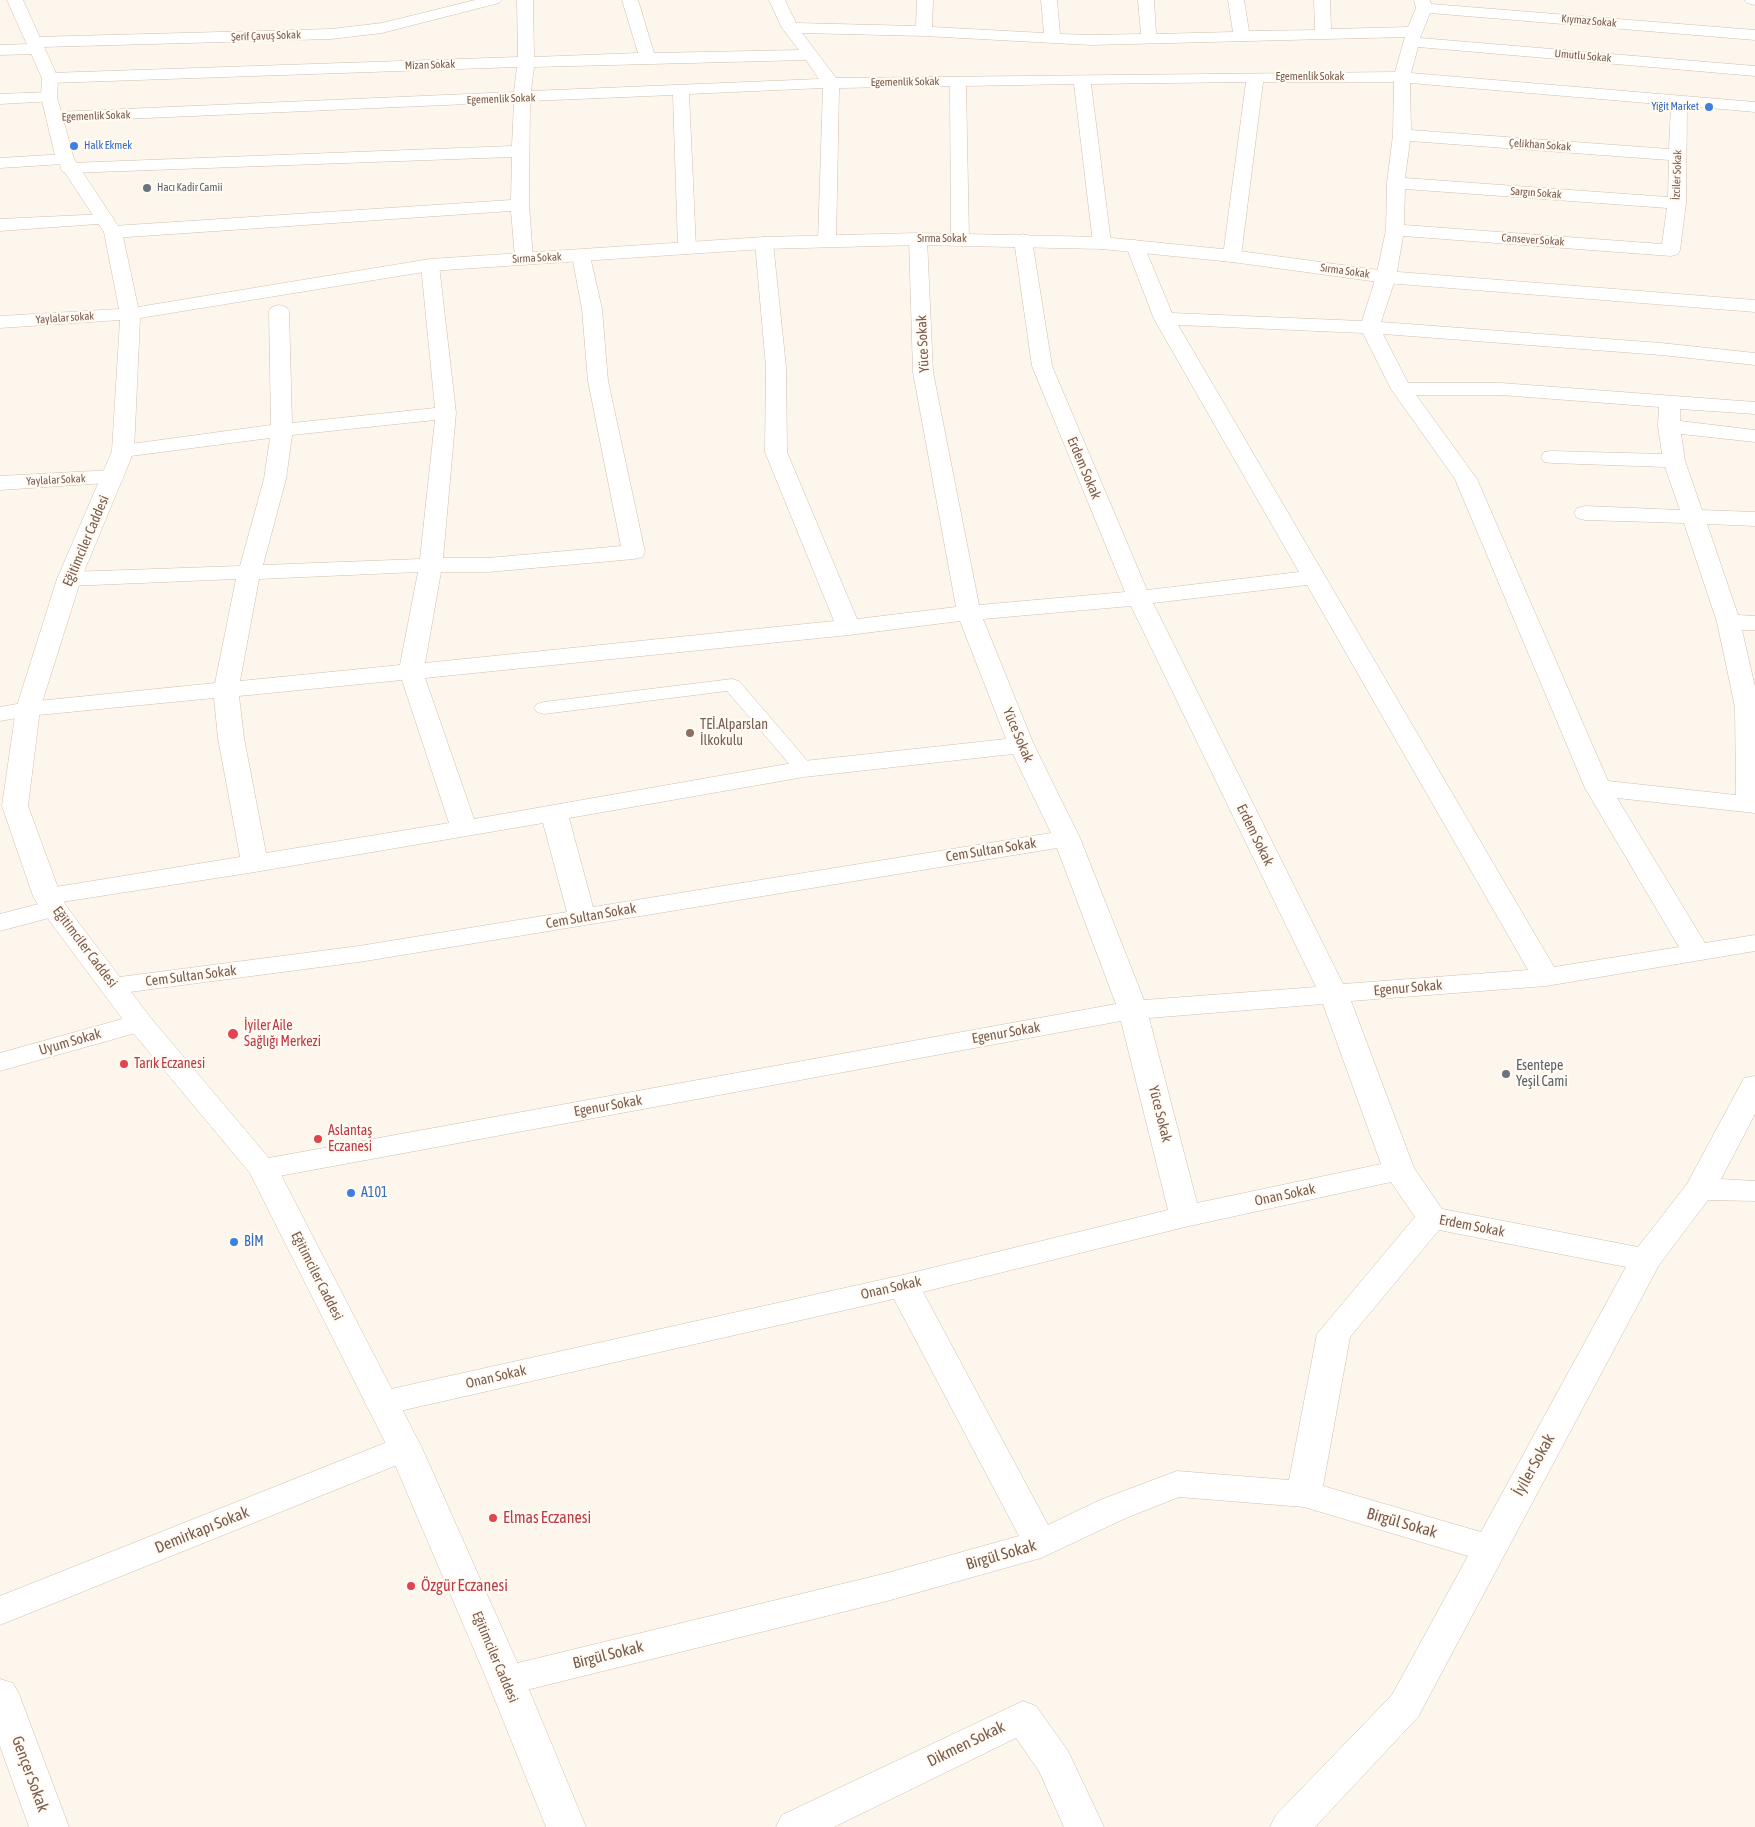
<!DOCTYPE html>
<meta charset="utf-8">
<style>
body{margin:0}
canvas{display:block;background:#fdf6ec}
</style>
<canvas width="1755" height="1827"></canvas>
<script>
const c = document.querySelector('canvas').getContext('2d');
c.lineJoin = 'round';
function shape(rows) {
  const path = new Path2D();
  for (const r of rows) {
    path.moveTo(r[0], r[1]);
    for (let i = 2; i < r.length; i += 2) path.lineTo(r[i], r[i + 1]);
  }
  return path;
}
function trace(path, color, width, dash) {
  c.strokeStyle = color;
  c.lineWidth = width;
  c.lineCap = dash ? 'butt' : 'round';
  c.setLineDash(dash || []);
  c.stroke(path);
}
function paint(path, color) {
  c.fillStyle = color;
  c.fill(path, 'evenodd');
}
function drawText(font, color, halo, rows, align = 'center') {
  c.font = font + ' "Asap Condensed",sans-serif';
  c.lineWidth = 4.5;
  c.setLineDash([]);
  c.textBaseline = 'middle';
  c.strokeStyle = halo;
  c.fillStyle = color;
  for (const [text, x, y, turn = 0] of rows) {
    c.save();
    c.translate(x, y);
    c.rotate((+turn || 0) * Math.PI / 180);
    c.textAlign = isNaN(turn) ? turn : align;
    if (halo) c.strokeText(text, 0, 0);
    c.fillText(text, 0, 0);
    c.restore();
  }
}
const lane = shape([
 [732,679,739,681,811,765,814,769,811,773,797,773,727,691,544,714,537,712,534,708,537,704,544,702,732,679]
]);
const street = shape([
 [475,0,502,0,499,3,382,33,331,39,43,47,45,49,43,52,37,54,0,55,0,45,29,44,27,42,29,39,35,37,331,29,382,23,475,0],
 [517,0,533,0,534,57,638,53,622,0,638,0,654,53,799,50,782,28,769,0,785,0,796,23,916,26,917,0,933,0,932,27,1044,33,1041,0,1057,0,1060,34,1091,35,1141,34,1138,0,1154,0,1156,34,1233,32,1228,0,1244,0,1249,31,1315,30,1314,0,1330,0,1331,29,1408,27,1416,8,1414,0,1430,0,1431,4,1755,30,1755,40,1430,13,1420,38,1755,66,1755,76,1418,47,1411,73,1755,102,1755,112,1687,106,1686,203,1680,250,1678,254,1671,256,1403,236,1396,277,1381,322,1661,343,1755,353,1755,365,1661,355,1383,334,1408,383,1501,383,1755,402,1755,414,1680,409,1680,421,1755,430,1755,442,1681,434,1685,461,1702,510,1755,512,1755,526,1707,524,1738,615,1755,616,1755,630,1742,630,1755,687,1755,813,1617,798,1705,943,1755,935,1755,951,1546,986,1351,1001,1414,1168,1442,1209,1638,1247,1687,1184,1744,1078,1755,1076,1755,1114,1721,1179,1755,1181,1755,1201,1708,1200,1659,1265,1418,1717,1315,1827,1270,1827,1276,1815,1392,1695,1468,1556,1304,1507,1179,1497,1126,1518,1041,1558,887,1601,506,1695,493,1691,487,1680,493,1669,887,1573,1019,1536,894,1299,382,1415,370,1412,365,1403,370,1394,382,1391,903,1275,1168,1210,1121,1021,263,1179,252,1176,248,1169,252,1162,263,1159,1116,1004,1057,848,359,962,114,994,104,991,100,985,104,979,359,946,567,912,543,823,255,872,62,902,68,908,64,914,0,931,0,914,42,903,37,902,33,896,37,890,240,857,218,738,214,698,28,716,0,721,0,707,28,702,215,683,236,579,69,586,61,584,57,579,61,574,69,572,240,566,264,479,270,438,123,457,115,456,112,451,115,446,123,445,271,425,269,311,272,307,279,305,286,307,289,311,292,423,435,408,421,265,423,261,437,261,439,265,456,413,443,558,488,558,621,546,588,381,582,309,572,256,574,252,581,250,588,252,590,256,602,309,608,381,645,552,642,557,634,559,488,572,441,572,425,663,834,621,765,452,766,367,755,243,757,239,764,237,771,239,773,243,786,367,787,452,857,619,956,607,913,372,909,239,911,235,918,233,925,235,927,239,933,372,979,605,1125,592,1032,366,1014,240,1016,236,1023,234,1030,236,1032,240,1052,366,1147,590,1299,572,1154,319,1126,246,1128,242,1135,240,1142,242,1144,246,1172,313,1362,321,1376,277,1386,230,1387,183,1393,135,1394,82,1263,82,1241,256,1239,260,1232,262,1225,260,1223,256,1246,82,1091,84,1111,243,1109,247,1102,249,1095,247,1093,243,1074,84,966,86,969,239,967,243,960,245,953,243,951,239,950,86,839,88,836,241,834,245,827,247,820,245,818,241,823,88,689,94,696,248,694,252,687,254,680,252,678,248,673,95,530,101,529,205,533,258,531,262,524,264,517,262,515,258,511,211,113,238,106,236,104,232,106,228,113,226,511,200,512,157,69,173,63,172,60,168,63,164,0,168,0,158,65,154,71,155,74,159,71,163,512,146,514,102,55,122,49,121,47,117,49,113,55,112,514,92,517,67,50,83,42,78,50,73,518,57,517,0],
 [802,33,924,36,1091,45,1405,37,1395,72,836,78,802,33],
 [806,60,819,79,531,91,534,67,806,60],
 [1410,83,1671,105,1669,149,1411,130,1410,83],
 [1410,141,1669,160,1668,197,1405,178,1410,141],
 [1405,189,1667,208,1662,244,1404,225,1405,189],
 [1178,325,1363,333,1391,389,1455,479,1585,788,1679,947,1554,967,1178,325],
 [1416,395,1501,395,1659,407,1658,426,1662,454,1552,451,1544,452,1541,457,1544,462,1552,463,1665,467,1680,510,1585,506,1577,508,1574,513,1577,518,1585,520,1684,523,1717,622,1735,707,1736,795,1608,781,1477,479,1416,395],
 [435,420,420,559,263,565,286,479,292,435,435,420],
 [418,572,400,665,240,681,259,579,418,572],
 [1307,585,1528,970,1343,984,1153,603,1307,585],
 [1131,606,1316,987,1144,1000,1080,838,1034,745,983,619,1131,606],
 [960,621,1006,739,804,761,474,819,425,678,849,635,960,621],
 [402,680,449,823,266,853,244,738,239,696,402,680],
 [1013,754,1051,833,593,907,569,818,804,777,1013,754],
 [1323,1004,1381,1164,1197,1203,1149,1018,1323,1004],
 [1391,1182,1415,1217,1317,1334,1289,1480,1177,1471,1100,1500,1048,1525,923,1292,1185,1227,1391,1182],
 [1439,1230,1626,1267,1481,1532,1323,1486,1350,1337,1439,1230],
 [1744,0,1755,0,1755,5,1747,3,1744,0],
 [49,92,55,93,57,97,55,101,0,104,0,94,49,92],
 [105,214,111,215,114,219,111,223,0,231,0,219,105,214],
 [113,470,121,472,124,477,121,482,0,490,0,476,113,470],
 [140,1014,150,1017,154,1023,150,1029,0,1071,0,1053,140,1014],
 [405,1435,417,1439,422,1448,417,1457,0,1625,0,1596,405,1435],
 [0,1679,13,1683,19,1694,69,1827,29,1827,0,1746,0,1679],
 [1023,1701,1036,1706,1068,1751,1104,1827,1064,1827,1039,1771,1016,1738,834,1827,776,1827,782,1815,1023,1701]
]);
const secondary = shape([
 [7,0,23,0,58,78,57,97,74,159,122,232,138,307,430,259,764,237,918,233,1102,237,1232,250,1386,271,1755,300,1755,312,1386,283,1232,262,1102,249,918,245,764,249,430,271,140,318,134,451,81,579,40,709,28,806,61,896,66,906,150,1017,278,1169,422,1448,525,1680,586,1827,546,1827,487,1680,388,1448,250,1173,130,1029,40,908,33,896,2,806,16,709,57,579,112,451,120,320,0,328,0,316,119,309,104,232,56,159,41,97,42,78,7,0]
]);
const markers = [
 [1709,107,5,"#3f7fe0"],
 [74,146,5,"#3f7fe0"],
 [147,188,5,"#6b7280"],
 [690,733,5,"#8d6e63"],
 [233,1034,6,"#e0444e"],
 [124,1064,5,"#e0444e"],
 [1506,1074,5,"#6b7280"],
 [318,1139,5,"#e0444e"],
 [351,1193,5,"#3f7fe0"],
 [234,1242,5,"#3f7fe0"],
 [493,1518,5,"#e0444e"],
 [411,1586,5,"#e0444e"]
];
const farStreetnames = [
 ["Kıymaz Sokak",1589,21,5],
 ["Şerif Çavuş Sokak",266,36,-2],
 ["Umutlu Sokak",1583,56,5],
 ["Mizan Sokak",430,65,-2],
 ["Egemenlik Sokak",1310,77],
 ["Egemenlik Sokak",905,82,-1],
 ["Egemenlik Sokak",501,99,-2],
 ["Egemenlik Sokak",96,116,-2],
 ["Çelikhan Sokak",1540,145,4],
 ["İzciler Sokak",1677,175,-88],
 ["Sargın Sokak",1536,193,4],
 ["Sırma Sokak",942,239],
 ["Cansever Sokak",1533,240,4],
 ["Sırma Sokak",537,258,-3],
 ["Sırma Sokak",1345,271,8],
 ["Yaylalar sokak",65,318,-4],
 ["Yaylalar Sokak",56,480,-3]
];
const farShopnames = [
 ["Yiğit Market",1699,107],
 ["Halk Ekmek",84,146,"left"]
];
const farWorshipnames = [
 ["Hacı Kadir Camii",157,188]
];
const streetNames = [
 ["Yüce Sokak",923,344,-93],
 ["Erdem Sokak",1084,468,67],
 ["Eğitimciler Caddesi",86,541,-67],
 ["Yüce Sokak",1018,735,67],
 ["Erdem Sokak",1255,835,64],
 ["Cem Sultan Sokak",991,850,-9],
 ["Cem Sultan Sokak",591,916,-10],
 ["Eğitimciler Caddesi",85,947,53],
 ["Cem Sultan Sokak",191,976,-7],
 ["Egenur Sokak",1408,988,-5],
 ["Egenur Sokak",1006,1033,-10],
 ["Uyum Sokak",70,1042,-16],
 ["Egenur Sokak",608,1106,-10],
 ["Yüce Sokak",1160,1114,76],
 ["Onan Sokak",1285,1195,-12],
 ["Erdem Sokak",1472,1226,11],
 ["Eğitimciler Caddesi",317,1276,63],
 ["Onan Sokak",891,1288,-13],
 ["Onan Sokak",496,1377,-13],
 ["Eğitimciler Caddesi",495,1657,67]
];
const educationNames = [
 ["TEİ.Alparslan",700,725],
 ["İlkokulu",700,741]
];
const healthNames = [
 ["İyiler Aile",244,1026],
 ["Sağlığı Merkezi",244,1042],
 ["Tarık Eczanesi",134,1064],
 ["Aslantaş",328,1131],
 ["Eczanesi",328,1147]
];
const worshipNames = [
 ["Esentepe",1516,1066],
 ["Yeşil Cami",1516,1082]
];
const shopNames = [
 ["A101",361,1193],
 ["BİM",244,1242]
];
const nearStreetnames = [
 ["İyiler Sokak",1534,1465,-61],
 ["Birgül Sokak",1402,1523,16],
 ["Demirkapı Sokak",202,1530,-22],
 ["Birgül Sokak",1001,1555,-16],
 ["Birgül Sokak",608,1655,-14],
 ["Dikmen Sokak",966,1744,-26],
 ["Gençer Sokak",30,1774,70]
];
const nearHealthnames = [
 ["Elmas Eczanesi",503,1518],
 ["Özgür Eczanesi",421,1586]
];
trace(lane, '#d1beb0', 1);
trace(street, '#d1beb0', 1);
trace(secondary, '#d6c0b0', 1);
paint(lane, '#fff');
paint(street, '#fff');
paint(secondary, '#fff');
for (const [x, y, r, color] of markers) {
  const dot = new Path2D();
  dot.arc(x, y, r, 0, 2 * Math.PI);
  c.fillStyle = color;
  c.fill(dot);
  trace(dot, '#fffaf3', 2);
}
drawText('11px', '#7a5c4d', '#fffaf3', farStreetnames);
drawText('11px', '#366cbe', '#fffaf3', farShopnames, 'right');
drawText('11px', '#5b616d', '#fffaf3', farWorshipnames, 'left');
drawText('14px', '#7a5c4d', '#fffaf3', streetNames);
drawText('14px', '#785e54', '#fffaf3', educationNames, 'left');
drawText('14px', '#be3a42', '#fffaf3', healthNames, 'left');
drawText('14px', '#5b616d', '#fffaf3', worshipNames, 'left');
drawText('14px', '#366cbe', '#fffaf3', shopNames, 'left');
drawText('16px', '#7a5c4d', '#fffaf3', nearStreetnames);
drawText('16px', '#be3a42', '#fffaf3', nearHealthnames, 'left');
</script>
